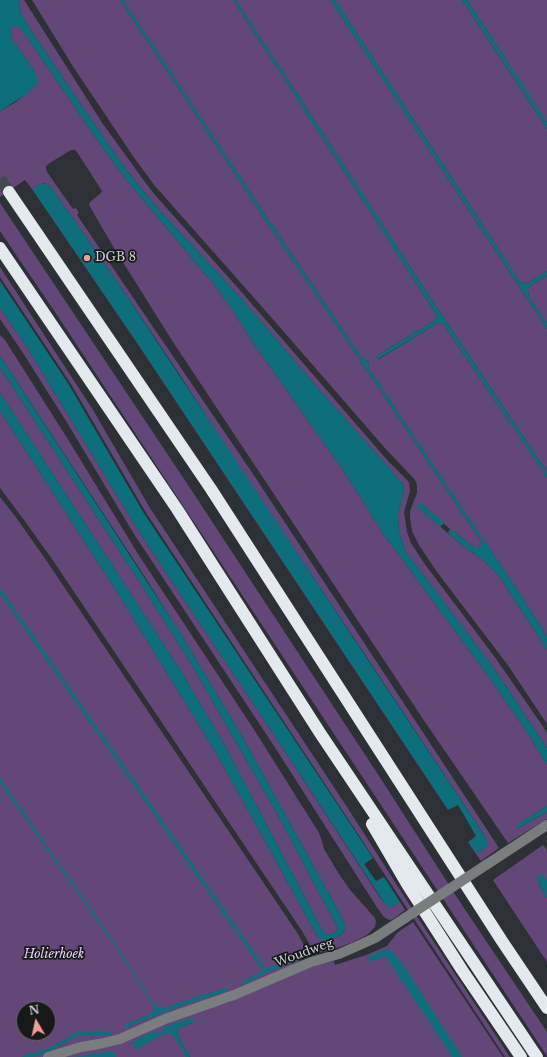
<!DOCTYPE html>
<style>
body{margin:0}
#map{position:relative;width:547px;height:1057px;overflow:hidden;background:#2d3034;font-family:"Libre Baskerville",serif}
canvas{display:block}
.north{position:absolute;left:16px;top:1001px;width:40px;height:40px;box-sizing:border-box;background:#161819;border:1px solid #606264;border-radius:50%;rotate:351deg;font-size:11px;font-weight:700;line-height:16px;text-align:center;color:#d0d1d4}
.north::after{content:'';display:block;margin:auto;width:14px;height:18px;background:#f59c95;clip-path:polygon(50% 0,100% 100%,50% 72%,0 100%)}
</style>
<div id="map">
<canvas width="547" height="1057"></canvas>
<div class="north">N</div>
</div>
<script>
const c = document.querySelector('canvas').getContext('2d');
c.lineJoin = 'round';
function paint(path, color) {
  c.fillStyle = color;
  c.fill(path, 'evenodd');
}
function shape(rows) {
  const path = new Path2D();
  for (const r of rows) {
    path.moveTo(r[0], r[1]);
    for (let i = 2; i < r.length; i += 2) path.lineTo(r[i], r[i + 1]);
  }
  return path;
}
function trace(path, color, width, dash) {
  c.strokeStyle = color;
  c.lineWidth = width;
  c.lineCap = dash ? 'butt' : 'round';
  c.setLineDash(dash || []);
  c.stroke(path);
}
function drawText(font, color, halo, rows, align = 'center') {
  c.font = font + ' "Libre Baskerville",serif';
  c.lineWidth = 3.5;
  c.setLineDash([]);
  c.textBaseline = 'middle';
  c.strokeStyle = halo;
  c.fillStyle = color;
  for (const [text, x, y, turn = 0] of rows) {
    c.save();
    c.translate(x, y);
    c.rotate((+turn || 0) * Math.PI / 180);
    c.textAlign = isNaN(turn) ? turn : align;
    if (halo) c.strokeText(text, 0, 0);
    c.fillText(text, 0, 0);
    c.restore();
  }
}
const green = shape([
 [20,0,24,0,103,124,142,178,155,195,238,288,388,461,407,480,409,483,410,491,404,512,407,532,411,543,424,563,494,656,542,725,547,733,547,748,495,670,406,552,399,533,398,514,404,489,403,484,315,385,240,297,161,212,134,180,117,157,75,96,24,20,20,9,19,2],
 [32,0,120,0,265,220,384,396,468,522,481,541,482,545,479,547,474,547,450,529,421,503,418,508,462,545,485,562,498,575,547,650,547,724,507,664,437,572,419,545,412,531,410,517,410,511,417,493,417,485,415,480,384,447,271,317,155,186,135,159,74,68],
 [123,0,233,0,434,311,437,316,437,318,434,321,378,355,376,358,379,359,438,323,443,324,547,478,547,636,502,567,471,521,368,367,369,361,364,360,362,358,268,219],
 [236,0,330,0,547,329,547,472,433,302],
 [335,0,462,0,547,129,547,271,528,283,526,284,520,282],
 [467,0,547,0,547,122,544,118],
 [14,26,18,26,30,42,95,137,124,177,215,286,233,311,251,340,344,472,384,535,488,676,526,731,547,765,547,806,517,825,518,829,519,828,547,812,547,819,508,843,425,722,173,342,114,248,89,205,90,202,101,193,102,191,77,152,75,150,71,150,48,164,46,167,47,172,73,209,76,208,79,213,77,215,253,474,499,848,481,861,476,854,486,847,487,843,486,838,364,653,237,464,176,369,116,280,50,186,44,183,42,183,32,189,25,180,0,197,0,111,16,102,37,84,34,70,13,41,11,35,10,29],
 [0,203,190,488,381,779,458,899,547,1032,547,1056,55,312,0,231],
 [0,267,93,410,150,508,349,810,418,918,510,1057,505,1057,145,511,71,384,0,277],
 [547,276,547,323,529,297,528,291,528,288,530,286],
 [0,308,26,346,139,532,281,746,379,896,385,904,389,907,391,907,400,902,405,910,393,919,390,920,387,919,384,917,378,909,276,749,134,534,66,421,21,350,0,319],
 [0,335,5,340,69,441,138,554,253,728,297,798,318,831,321,838,324,849,339,874,351,891,375,918,376,921,375,927,367,935,351,943,328,951,318,952,315,950,311,947,302,931,52,559,24,520,0,488,0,411,118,594,214,750,255,823,318,938,325,941,339,936,343,933,344,932,345,925,341,916,240,733,194,656,145,577,0,356],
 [0,368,138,580,188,659,276,812,337,927,337,929,335,932,327,935,323,932,223,742,177,665,0,393],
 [0,497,15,516,46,560,298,934,305,947,305,956,298,963,220,996,171,1012,161,1016,219,1005,227,1003,259,988,316,965,334,961,335,965,366,955,387,946,397,933,413,922,503,1057,190,1057,183,1045,178,1036,177,1031,178,1029,181,1027,194,1022,168,1026,189,1057,0,1057],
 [24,1009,48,1009,48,1033,24,1033],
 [543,845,547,850,547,880,546,878,537,882,547,898,547,962,493,880]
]);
const water = shape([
 [0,0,20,0,19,2,20,9,24,20,75,96,117,157,134,180,161,212,240,297,315,385,403,484,404,489,398,514,399,533,406,552,495,670,547,748,547,765,526,731,488,676,384,535,344,472,251,340,233,311,215,286,124,177,95,137,30,42,20,29,16,26,10,29,11,35,13,41,34,70,38,81,37,84,25,95,0,111],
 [120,0,123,0,134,16,268,219,362,358,364,360,369,361,368,367,471,521,502,567,547,636,547,650,498,575,485,562,462,545,448,533,450,529,474,547,479,547,482,545,481,541,468,522,384,396,265,220],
 [233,0,236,0,433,302,547,472,547,478,443,324,438,323,378,359,377,359,376,358,378,355,434,321,436,318,437,316,434,311],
 [330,0,335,0,520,282,526,284,528,283,547,271,547,276,530,286,528,288,528,291,529,297,547,323,547,329],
 [462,0,467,0,547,122,547,129],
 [42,183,46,184,50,186,116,280,486,838,487,843,487,846,476,854,468,842,476,836,458,805,448,810,137,343,32,189],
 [0,281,69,385,143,512,373,858,364,864,376,881,384,877,400,902,391,907,389,907,385,904,281,746,139,532,26,346,0,308],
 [0,356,175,625,194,656,240,733,341,916,345,925,345,928,343,933,339,936,325,941,320,940,318,938,255,823,214,750,118,594,0,411,0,393,177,665,223,742,323,932,327,935,335,932,337,929,337,927,276,812,188,659,138,580,0,368],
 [418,503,421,503,444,523,440,527,418,508,417,504],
 [0,778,111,938,154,1004,157,1007,160,1008,164,1007,166,1011,150,1018,149,1015,154,1009,151,1002,115,947,0,783],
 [547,806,547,812,519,828,517,828,516,826,518,824],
 [541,874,547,880,547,898,537,882,537,875],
 [386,949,389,950,393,952,403,965,462,1057,452,1057,388,960,385,957,369,961,368,961,367,959,369,956],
 [190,1018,192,1018,194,1022,181,1027,178,1029,177,1031,178,1036,183,1045,190,1057,186,1057,171,1033,165,1033,136,1049,133,1046,132,1042,154,1031,157,1033,163,1030,164,1027],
 [113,1051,116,1056,115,1057,73,1057]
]);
const stream = shape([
 [0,591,265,971],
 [243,983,265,971,299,958],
 [161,1011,202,997,226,990],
 [125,1026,154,1014],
 [24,1057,47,1051,77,1034,110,1033]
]);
const highwayTunnel = shape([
 [0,179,9,192]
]);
const minor = shape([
 [486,865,547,825],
 [48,1057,81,1047,99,1044,120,1039,165,1019,234,995,311,962,339,954,355,947,375,938,405,918]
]);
const highway = shape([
 [9,192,211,489,502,941,547,1008],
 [0,248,177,509,320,733,537,1057],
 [372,824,407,884,462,970,521,1057]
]);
const minorBridge = shape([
 [405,918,486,865]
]);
const markers = [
 [87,258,4,"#f59c95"]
];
const poiNames = [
 ["DGB 8",95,258]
];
const streetNames = [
 ["Woudweg",304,953,-20]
];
const parkNames = [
 ["Holierhoek",54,955]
];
paint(green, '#644779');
paint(water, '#0e6f7c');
trace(stream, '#0e6f7c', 3.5);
trace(highwayTunnel, '#45484c', 12, [12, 6]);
trace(minor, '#7a7d7e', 10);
trace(highway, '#e3e9ec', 12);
trace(minorBridge, '#7a7d7e', 10);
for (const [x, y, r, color] of markers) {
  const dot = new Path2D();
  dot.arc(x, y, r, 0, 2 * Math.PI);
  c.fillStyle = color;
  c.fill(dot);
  trace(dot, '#161819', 1.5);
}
drawText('12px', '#d0d1d4', '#161819', poiNames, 'left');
drawText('12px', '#d0d1d4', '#161819', streetNames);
drawText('italic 12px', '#e6d2f6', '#161819', parkNames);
</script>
